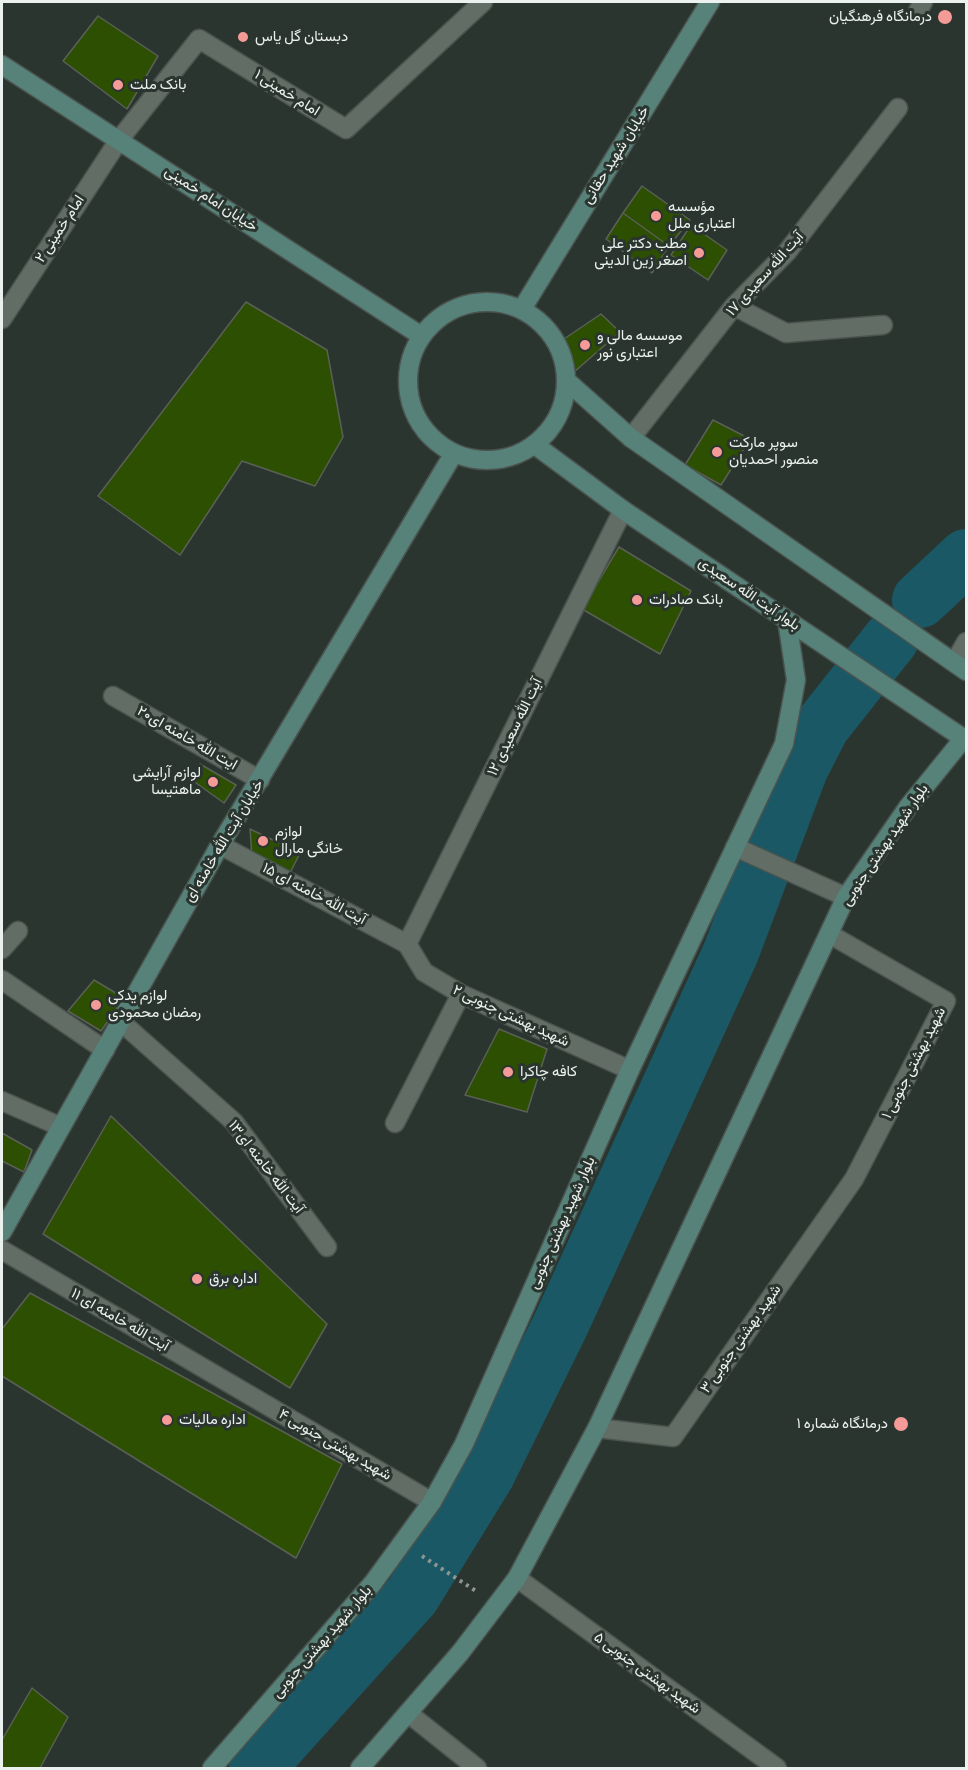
<!DOCTYPE html>
<meta charset="utf-8">
<style>
body{margin:0}
#map{position:relative;width:968px;height:1770px;overflow:hidden;background:#2b352f;font-family:Manrope,sans-serif}
canvas{display:block}
.frame{position:absolute;inset:0;border:3px solid #ebf1ee;pointer-events:none}
</style>
<div id="map">
<canvas width="968" height="1770"></canvas>
<div class="frame"></div>
</div>
<script>
const c = document.querySelector('canvas').getContext('2d');
c.lineJoin = 'round';
function shape(rows) {
  const path = new Path2D();
  for (const r of rows) {
    if (r.length === 3) {
      path.moveTo(r[0] + r[2], r[1]);
      path.arc(r[0], r[1], r[2], 0, 2 * Math.PI);
      continue;
    }
    path.moveTo(r[0], r[1]);
    for (let i = 2; i < r.length; i += 2) path.lineTo(r[i], r[i + 1]);
  }
  return path;
}
function trace(path, color, width, dash) {
  c.strokeStyle = color;
  c.lineWidth = width;
  c.lineCap = dash ? 'butt' : 'round';
  c.setLineDash(dash || []);
  c.stroke(path);
}
function paint(path, color) {
  c.fillStyle = color;
  c.fill(path, 'evenodd');
}
function drawText(font, color, halo, rows, align = 'center') {
  c.font = font + ' Manrope,Vazirmatn,sans-serif';
  c.lineWidth = 6;
  c.setLineDash([]);
  c.textBaseline = 'middle';
  c.strokeStyle = halo;
  c.fillStyle = color;
  for (const [text, x, y, turn = 0] of rows) {
    c.save();
    c.translate(x, y);
    c.rotate((+turn || 0) * Math.PI / 180);
    c.textAlign = isNaN(turn) ? turn : align;
    if (halo) c.strokeText(text, 0, 0);
    c.fillText(text, 0, 0);
    c.restore();
  }
}
const river = shape([
 [920,600,966,557],
 [257,1768,412,1596,487,1474,561,1324,731,952,800,769,822,726,891,639]
]);
const building = shape([
 [98,16,158,56,127,109,63,61,98,16],
 [642,186,690,220,669,246,623,213,642,186],
 [623,213,669,246,652,273,606,239,623,213],
 [691,225,727,250,708,280,671,255,691,225],
 [246,302,327,350,343,437,315,486,242,461,180,555,98,496,246,302],
 [601,314,620,332,574,372,561,341,601,314],
 [713,420,750,439,721,485,685,465,713,420],
 [619,547,691,591,660,654,582,609,619,547],
 [200,764,236,785,224,803,192,780,200,764],
 [250,829,300,853,290,873,252,857,250,829],
 [94,980,124,998,101,1031,68,1011,94,980],
 [499,1029,547,1049,527,1112,465,1095,499,1029],
 [111,1116,327,1324,290,1388,43,1234,111,1116],
 [2,1133,32,1150,24,1172,2,1161,2,1133],
 [30,1293,342,1464,296,1558,2,1376,2,1329,30,1293],
 [32,1688,68,1717,40,1768,2,1768,2,1740,32,1688]
]);
const path = shape([
 [422,1556,476,1591]
]);
const street = shape([
 [918,11,923,2],
 [734,306,786,333,883,325],
 [2,319,119,140,199,39,346,129,483,2],
 [631,438,734,306,787,252,898,108],
 [955,662,966,642],
 [113,696,260,780],
 [220,845,407,944],
 [735,847,846,897],
 [407,944,623,510],
 [407,944,424,972,461,994,630,1070],
 [2,949,18,931],
 [2,980,105,1050],
 [120,1021,234,1122,327,1247],
 [2,1101,59,1126],
 [395,1123,461,994],
 [2,1250,432,1502],
 [597,1428,673,1437,854,1179,946,1001,831,935],
 [517,1578,777,1768],
 [408,1713,477,1768]
]);
const secondary = shape([
 [2,65,420,335],
 [487,381,79],
 [522,309,710,2],
 [568,382,631,438,966,671],
 [535,445,623,510,966,740],
 [2,1232,220,845,454,453],
 [212,1768,373,1583,432,1502,464,1444,630,1070,784,744,796,680,787,620],
 [360,1768,460,1653,517,1578,597,1428,846,897,908,807,964,738]
]);
const markers = [
 [945,17,8,"#f59b97"],
 [243,37,6,"#f59b97"],
 [118,85,6,"#f59b97"],
 [656,216,6,"#f59b97"],
 [699,253,6,"#f59b97"],
 [585,345,6,"#f59b97"],
 [717,452,6,"#f59b97"],
 [637,600,6,"#f59b97"],
 [213,782,6,"#f59b97"],
 [263,841,6,"#f59b97"],
 [96,1005,6,"#f59b97"],
 [508,1072,6,"#f59b97"],
 [197,1279,6,"#f59b97"],
 [167,1420,6,"#f59b97"],
 [901,1424,8,"#f59b97"]
];
const poiNames = [
 ["درمانگاه فرهنگیان",932,17,"right"],
 ["دبستان گل یاس",255,37],
 ["بانک ملت",130,85],
 ["مؤسسه",668,207],
 ["اعتباری ملل",668,224],
 ["مطب دکتر علی",687,244,"right"],
 ["اصغر زین الدینی",687,261,"right"],
 ["موسسه مالی و",597,336],
 ["اعتباری نور",597,353],
 ["سوپر مارکت",729,443],
 ["منصور احمدیان",729,460],
 ["بانک صادرات",649,600],
 ["لوازم آرایشی",201,773,"right"],
 ["ماهتیسا",201,790,"right"],
 ["لوازم",275,832],
 ["خانگی مارال",275,849],
 ["لوازم یدکی",108,996],
 ["رمضان محمودی",108,1013],
 ["کافه چاکرا",520,1072],
 ["اداره برق",209,1279],
 ["اداره مالیات",179,1420],
 ["درمانگاه شماره ۱",888,1424,"right"]
];
const streetNames = [
 ["امام خمینی ۱",287,93,32],
 ["خیابان شهید حقانی",616,155,-58],
 ["خیابان امام خمینی",211,199,33],
 ["امام خمینی ۲",60,229,-57],
 ["آیت الله سعیدی ۱۷",765,274,-48],
 ["بلوار آیت الله سعیدی",749,594,34],
 ["آیت الله سعیدی ۱۲",515,727,-64],
 ["ایت الله خامنه ای۲۰",187,738,30],
 ["خیابان آیت الله خامنه ای",224,841,-59],
 ["بلوار شهید بهشتی جنوبی",885,845,-56],
 ["آیت الله خامنه ای ۱۵",314,894,28],
 ["شهید بهشتی جنوبی ۲",511,1016,25],
 ["شهید بهشتی جنوبی ۱",914,1063,-63],
 ["آیت الله خامنه ای۱۳",266,1167,52],
 ["بلوار شهید بهشتی جنوبی",562,1223,-66],
 ["آیت الله خامنه ای ۱۱",120,1320,30],
 ["شهید بهشتی جنوبی ۳",741,1339,-55],
 ["شهید بهشتی جنوبی ۴",335,1445,30],
 ["بلوار شهید بهشتی جنوبی",322,1642,-49],
 ["شهید بهشتی جنوبی ۵",647,1673,36]
];
trace(river, '#1a5865', 56);
paint(building, '#2c4f01');
trace(building, '#5a6056', 1.5);
trace(street, '#4b534f', 21);
trace(secondary, '#4b534f', 21);
trace(path, '#8e9692', 4, [3, 4.5]);
trace(street, '#626d66', 18);
trace(secondary, '#56827a', 18);
for (const [x, y, r, color] of markers) {
  const dot = new Path2D();
  dot.arc(x, y, r, 0, 2 * Math.PI);
  c.fillStyle = color;
  c.fill(dot);
  trace(dot, '#2b352f', 2);
}
drawText('15px', '#ebf1ee', '#2b352f', poiNames, 'left');
drawText('15px', '#ebf1ee', '#2b352f', streetNames);
</script>
